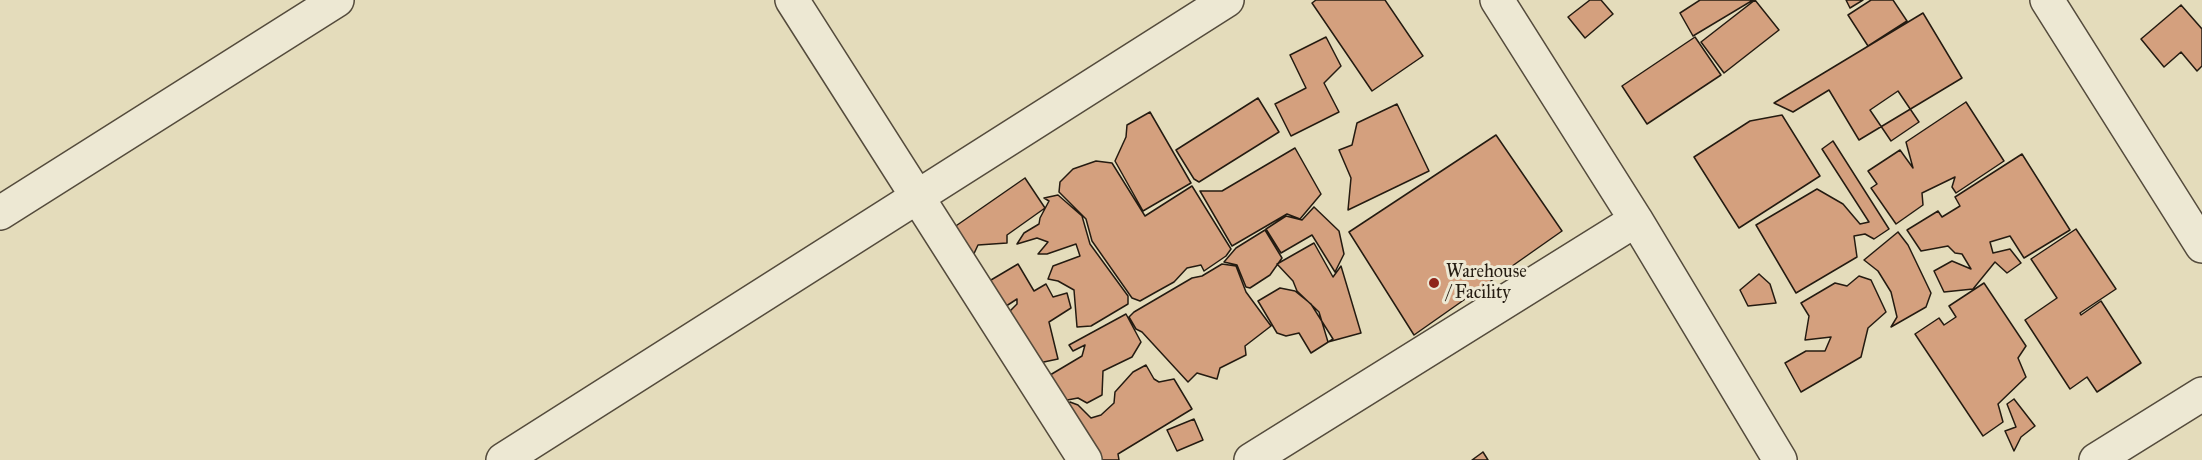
<!DOCTYPE html>
<style>
body{margin:0}
canvas{display:block;background:#e4dcbb}
</style>
<canvas width="2202" height="460"></canvas>
<script>
const c = document.querySelector('canvas').getContext('2d');
c.lineJoin = 'round';
function paint(path, color) {
  c.fillStyle = color;
  c.fill(path, 'evenodd');
}
function shape(rows) {
  const path = new Path2D();
  for (const r of rows) {
    path.moveTo(r[0], r[1]);
    for (let i = 2; i < r.length; i += 2) path.lineTo(r[i], r[i + 1]);
  }
  return path;
}
function trace(path, color, width, dash) {
  c.strokeStyle = color;
  c.lineWidth = width;
  c.lineCap = dash ? 'butt' : 'round';
  c.setLineDash(dash || []);
  c.stroke(path);
}
function drawText(font, color, halo, rows, align = 'center') {
  c.font = font + ' "IM FELL Great Primer",serif';
  c.lineWidth = 6;
  c.setLineDash([]);
  c.textBaseline = 'middle';
  c.strokeStyle = halo;
  c.fillStyle = color;
  for (const [text, x, y, turn = 0] of rows) {
    c.save();
    c.translate(x, y);
    c.rotate((+turn || 0) * Math.PI / 180);
    c.textAlign = isNaN(turn) ? turn : align;
    if (halo) c.strokeText(text, 0, 0);
    c.fillText(text, 0, 0);
    c.restore();
  }
}
const building = shape([
 [1316,0,1385,0,1423,56,1372,91,1312,3,1316,0],
 [1590,0,1601,0,1613,14,1585,38,1568,17,1590,0],
 [1700,0,1753,0,1693,36,1680,13,1700,0],
 [1755,0,1779,30,1724,73,1701,42,1755,0],
 [1846,0,1863,0,1850,8,1846,0],
 [1871,0,1893,0,1907,21,1868,46,1848,15,1871,0],
 [2181,5,2202,29,2202,66,2197,71,2181,52,2164,67,2141,39,2181,5],
 [1923,13,1962,78,1859,140,1829,90,1793,112,1774,103,1923,13],
 [1326,37,1341,66,1324,83,1339,112,1291,136,1275,104,1306,88,1290,55,1326,37],
 [1695,37,1721,75,1647,124,1622,86,1695,37],
 [1898,91,1919,122,1891,141,1870,110,1898,91],
 [1258,98,1279,132,1199,182,1194,179,1176,150,1258,98],
 [1966,102,2004,161,1956,193,1952,187,1955,177,1922,193,1923,205,1896,224,1871,188,1877,184,1868,171,1900,150,1913,168,1906,142,1966,102],
 [1397,104,1429,171,1348,210,1351,178,1339,150,1352,145,1357,123,1397,104],
 [1150,112,1191,183,1143,211,1115,161,1126,137,1127,125,1150,112],
 [1782,115,1820,176,1739,228,1694,157,1750,121,1782,115],
 [1496,135,1562,231,1414,335,1349,232,1496,135],
 [1833,141,1889,229,1874,239,1865,234,1854,236,1857,257,1796,293,1756,225,1817,189,1843,204,1860,224,1869,222,1822,149,1833,141],
 [1295,148,1321,194,1300,219,1287,214,1232,246,1200,191,1222,191,1295,148],
 [2022,154,2070,230,2024,258,2010,236,1990,242,1993,253,2010,249,2021,263,2007,273,1995,262,1973,289,1944,292,1934,271,1952,261,1971,269,1962,254,1955,253,1948,246,1921,251,1907,230,1938,211,1942,217,1960,206,1955,197,2022,154],
 [1096,161,1112,163,1145,216,1192,186,1231,249,1226,256,1204,271,1201,265,1187,268,1174,282,1156,292,1140,301,1132,298,1092,241,1086,219,1059,192,1060,182,1073,169,1096,161],
 [1025,178,1045,208,1007,235,1007,243,978,245,971,260,950,230,1025,178],
 [1058,195,1082,216,1090,244,1128,296,1128,304,1091,326,1077,327,1074,290,1058,281,1048,279,1053,266,1080,256,1076,244,1047,254,1038,254,1048,242,1037,238,1017,244,1024,233,1039,224,1040,218,1049,201,1044,198,1058,195],
 [1314,207,1339,231,1344,254,1335,272,1312,235,1281,253,1266,229,1286,216,1302,220,1314,207],
 [2076,229,2116,289,2080,313,2081,315,2101,301,2141,363,2097,392,2087,377,2070,389,2025,320,2057,298,2031,259,2076,229],
 [1265,230,1282,258,1270,275,1250,288,1246,287,1237,265,1224,262,1236,248,1265,230],
 [1898,232,1908,245,1931,293,1926,307,1891,327,1897,317,1891,292,1878,271,1864,260,1898,232],
 [1314,243,1333,277,1341,266,1361,333,1328,342,1319,312,1297,291,1293,281,1277,264,1314,243],
 [1018,264,1034,291,1046,284,1053,297,1067,293,1071,308,1049,322,1058,359,1039,363,1005,316,1017,304,1017,299,997,312,984,290,991,280,1018,264],
 [1222,264,1236,266,1246,292,1271,326,1245,346,1246,355,1220,368,1217,379,1197,373,1188,382,1142,332,1136,329,1129,317,1134,312,1192,278,1202,276,1222,264],
 [1759,274,1770,284,1776,303,1748,306,1740,290,1759,274],
 [1859,276,1871,280,1886,312,1868,328,1861,357,1801,392,1785,363,1806,351,1825,351,1831,337,1805,340,1809,316,1801,303,1835,283,1847,286,1859,276],
 [1984,283,2026,346,2018,358,2026,377,1998,404,2003,422,1983,436,1915,334,1939,318,1944,325,1956,317,1949,306,1984,283],
 [1280,288,1295,291,1311,304,1333,339,1311,353,1299,333,1286,336,1277,333,1258,301,1280,288],
 [1126,314,1141,342,1132,357,1103,371,1102,395,1087,403,1078,398,1062,401,1040,381,1082,356,1085,345,1073,351,1069,345,1126,314],
 [1146,365,1154,379,1159,382,1174,379,1192,409,1118,454,1119,460,1090,460,1057,411,1070,402,1078,405,1091,418,1101,415,1114,403,1115,392,1133,372,1146,365],
 [2014,399,2035,426,2021,437,2014,451,2005,431,2016,427,2007,404,2014,399],
 [1194,419,1203,440,1177,451,1167,430,1194,419],
 [1483,452,1488,460,1472,460,1483,452]
]);
const minor = shape([
 [792,0,1085,460],
 [1497,0,1636,220,1780,460],
 [2047,0,2202,246],
 [0,213,337,0],
 [503,460,1227,0],
 [1251,460,1636,220],
 [2096,460,2202,394]
]);
const markers = [
 [1434,283,6,"#8f2418"]
];
const poiNames = [
 ["Warehouse",1446,273],
 ["/ Facility",1446,294]
];
paint(building, '#d4a07e');
trace(building, '#241b11', 1.5);
trace(minor, '#544b3c', 36);
trace(minor, '#ede8d3', 33);
for (const [x, y, r, color] of markers) {
  const dot = new Path2D();
  dot.arc(x, y, r, 0, 2 * Math.PI);
  c.fillStyle = color;
  c.fill(dot);
  trace(dot, '#ede8d3', 2);
}
drawText('18px', '#241b11', '#ede8d3', poiNames, 'left');
</script>
